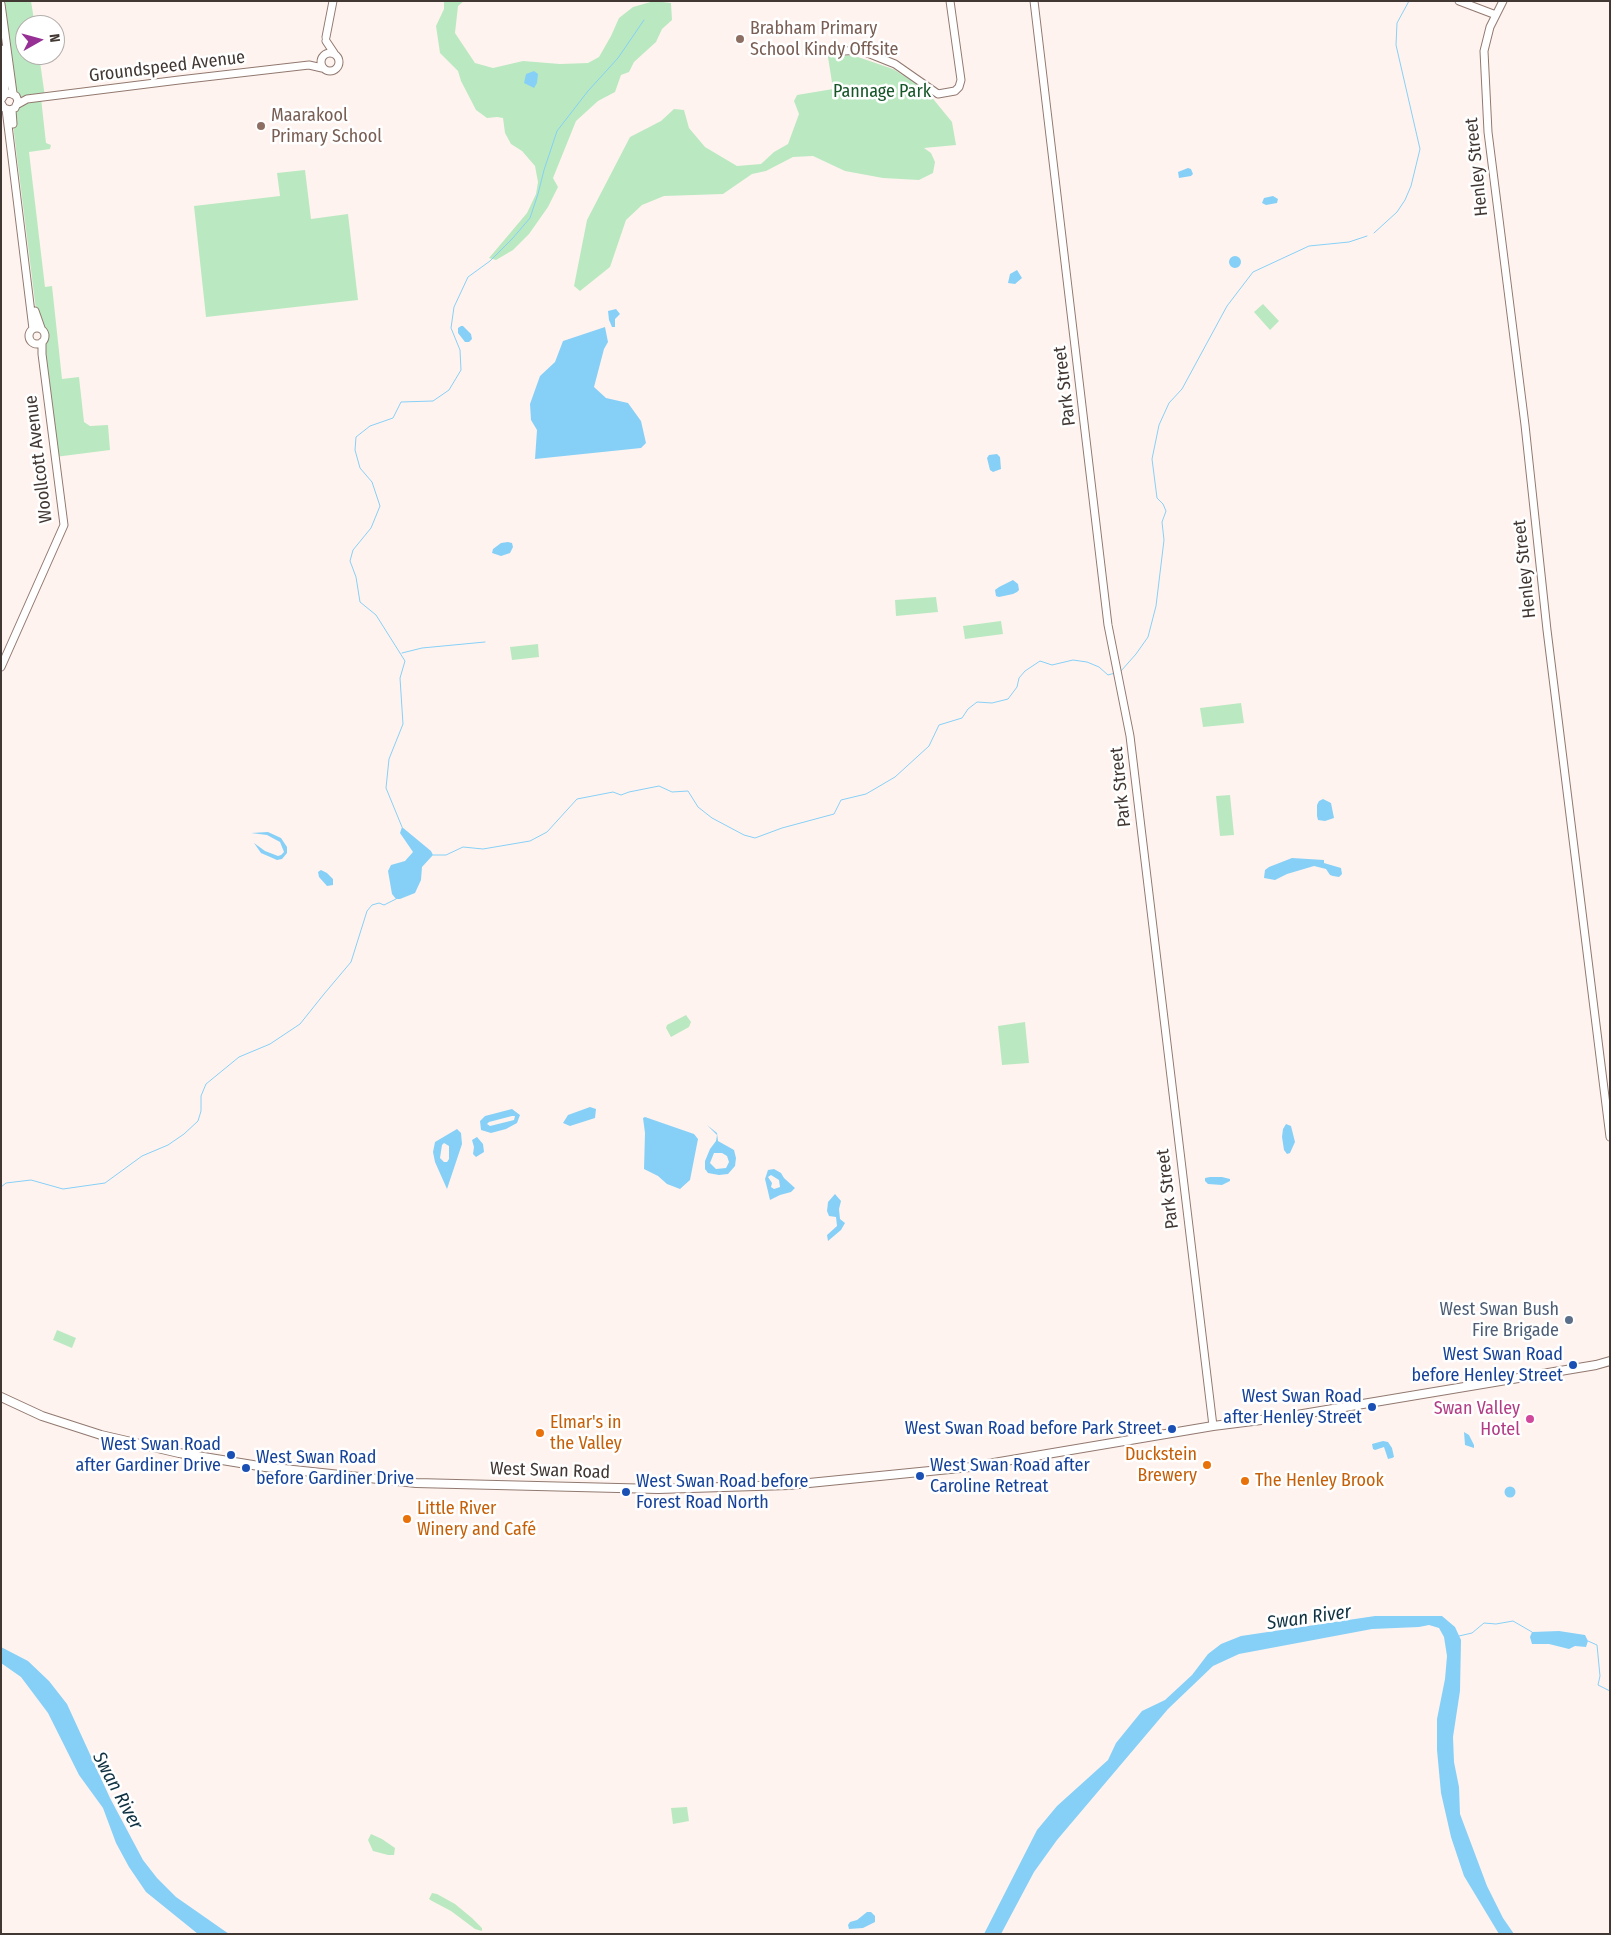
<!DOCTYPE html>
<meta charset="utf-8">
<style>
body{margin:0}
#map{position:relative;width:1611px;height:1935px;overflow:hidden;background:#fff3ef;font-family:"Fira Sans Condensed",sans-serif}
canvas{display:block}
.frame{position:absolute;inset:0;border:2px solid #413733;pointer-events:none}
.north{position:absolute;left:15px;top:15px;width:50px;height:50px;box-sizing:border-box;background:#fff;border:1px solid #b3afad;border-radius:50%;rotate:83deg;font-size:14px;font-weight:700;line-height:20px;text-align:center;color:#413733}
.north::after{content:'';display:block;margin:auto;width:18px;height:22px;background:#963094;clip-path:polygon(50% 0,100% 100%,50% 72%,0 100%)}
</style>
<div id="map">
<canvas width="1611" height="1935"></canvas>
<div class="frame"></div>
<div class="north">N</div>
</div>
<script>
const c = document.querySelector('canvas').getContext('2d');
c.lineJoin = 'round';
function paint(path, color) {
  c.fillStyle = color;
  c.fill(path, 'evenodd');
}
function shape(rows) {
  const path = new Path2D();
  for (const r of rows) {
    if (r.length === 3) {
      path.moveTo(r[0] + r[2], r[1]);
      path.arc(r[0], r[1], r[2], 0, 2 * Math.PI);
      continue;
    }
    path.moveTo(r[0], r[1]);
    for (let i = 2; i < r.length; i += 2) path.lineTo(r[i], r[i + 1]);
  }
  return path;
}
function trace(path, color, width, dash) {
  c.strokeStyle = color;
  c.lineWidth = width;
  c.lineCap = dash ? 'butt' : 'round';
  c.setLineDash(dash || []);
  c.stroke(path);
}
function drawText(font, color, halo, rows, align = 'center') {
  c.font = font + ' "Fira Sans Condensed",sans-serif';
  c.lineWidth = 5;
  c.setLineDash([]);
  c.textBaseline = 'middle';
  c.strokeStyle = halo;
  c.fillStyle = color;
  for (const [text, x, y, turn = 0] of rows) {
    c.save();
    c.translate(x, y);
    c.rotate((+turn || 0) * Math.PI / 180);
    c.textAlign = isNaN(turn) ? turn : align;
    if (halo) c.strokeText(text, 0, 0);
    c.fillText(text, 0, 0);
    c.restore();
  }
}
const green = shape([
 [3,1,31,1,34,20,33,25,25,25,25,55,39,55,45,97,41,98,46,143,51,145,50,149,29,152,45,287,52,286,62,379,79,377,84,422,90,426,108,425,110,450,55,457,42,342,45,335,37,318,12,117,15,108],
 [444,1,464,1,458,6,455,33,475,63,493,68,523,61,560,64,588,63,599,57,611,36,619,18,633,7,654,1,671,3,672,20,662,29,656,42,634,62,629,72,621,75,615,92,598,101,576,121,553,178,558,187,548,207,529,234,513,250,496,260,489,258,527,213,536,194,538,182,535,166,522,151,511,144,505,133,503,118,497,117,487,118,476,110,461,81,458,71,440,53,436,26,444,9],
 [852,55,893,69,925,89,952,122,956,145,924,148,931,153,935,162,933,173,919,180,883,178,845,171,813,156,793,157,766,171,752,174,723,194,664,196,642,205,626,220,610,267,580,291,574,286,587,220,630,137,661,121,674,109,684,110,689,128,705,147,737,166,761,164,774,152,788,144,799,114,794,101,797,95,833,89,828,57],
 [305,170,311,219,348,214,358,300,206,317,194,206,280,196,277,173],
 [1263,304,1279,321,1270,330,1254,312],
 [936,597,938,612,896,616,895,600],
 [1001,621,1003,634,965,639,963,626],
 [538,644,539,657,512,660,510,647],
 [1241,703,1244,723,1203,727,1200,708],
 [1230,795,1234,835,1220,836,1216,796],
 [686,1015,691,1022,689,1027,671,1037,666,1028,667,1025],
 [1025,1022,1029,1063,1002,1065,998,1026],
 [57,1330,76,1338,72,1348,53,1340],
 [687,1807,689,1821,673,1824,671,1808],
 [371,1834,382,1839,395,1848,394,1855,388,1855,373,1851,368,1840],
 [432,1893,437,1894,455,1904,472,1918,482,1928,482,1931,475,1929,451,1911,432,1901,429,1899]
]);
const water = shape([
 [534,71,538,74,537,83,534,88,524,83,526,74],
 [1188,168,1191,169,1193,174,1191,176,1179,178,1178,172],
 [1273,196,1278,199,1277,203,1266,205,1262,203,1264,198],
 [1235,262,6],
 [1017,270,1022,278,1015,284,1008,283,1010,274],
 [616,309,620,314,615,319,615,327,612,327,609,320,608,311],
 [461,326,463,326,471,334,472,339,469,342,465,342,458,333,458,328],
 [605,327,608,342,604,349,594,387,606,398,628,403,641,421,646,443,641,448,535,459,537,430,531,420,530,404,540,376,555,362,563,341],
 [997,454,1000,457,1001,469,993,472,990,470,987,458,989,455],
 [508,542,512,543,513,547,510,553,501,556,492,553,493,549,501,543],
 [1013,580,1018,584,1019,590,1017,592,1013,594,999,597,996,596,995,590,999,587],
 [1323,799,1331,803,1334,818,1325,821,1318,820,1317,816,1317,805,1319,801],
 [402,827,431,851,433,855,422,867,421,880,415,893,400,899,396,899,392,894,388,871,391,865,405,861,413,852,400,833],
 [268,832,281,838,287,847,287,853,282,859,277,860,261,853,254,843,265,851,278,856,281,855,284,852,280,842,267,835,251,833],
 [1292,858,1324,860,1324,863,1341,868,1342,874,1339,877,1333,876,1330,875,1326,869,1314,866,1287,874,1275,880,1264,878,1265,870,1269,867],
 [321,870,327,873,333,879,333,885,327,886,319,877,318,872],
 [590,1107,596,1109,595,1118,570,1126,563,1123,568,1115],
 [512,1109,520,1115,517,1123,506,1129,491,1133,481,1130,480,1121,485,1116],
 [512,1116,515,1116,514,1120,490,1126,487,1124,489,1122],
 [645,1117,694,1134,698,1139,690,1180,680,1189,667,1184,658,1176,644,1169,645,1133,643,1118],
 [1286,1124,1291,1126,1295,1142,1290,1153,1287,1154,1284,1150,1282,1137,1283,1129],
 [707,1125,717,1133,718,1141,734,1150,736,1158,735,1166,728,1174,719,1175,708,1173,705,1169,705,1161,710,1149,716,1141,717,1135],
 [714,1153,722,1153,727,1156,729,1162,726,1168,716,1169,710,1163],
 [457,1129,461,1133,462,1144,447,1189,435,1162,433,1152,435,1142],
 [444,1143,449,1146,449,1159,447,1162,444,1162,440,1158,442,1145],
 [477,1137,483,1144,484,1152,476,1157,473,1154,474,1147,472,1140],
 [774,1169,781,1173,784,1178,795,1188,791,1192,780,1195,770,1200,765,1179,768,1170],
 [771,1175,779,1180,780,1187,774,1189,771,1187,772,1183,768,1177],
 [1210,1177,1222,1177,1230,1179,1230,1181,1222,1185,1208,1184,1205,1181,1205,1178],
 [835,1194,841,1201,839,1209,840,1219,845,1223,841,1230,828,1241,827,1235,837,1226,836,1217,829,1216,827,1211,828,1202],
 [1464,1432,1469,1435,1474,1445,1474,1448,1465,1445],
 [1383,1441,1388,1442,1392,1448,1394,1457,1392,1458,1388,1459,1384,1447,1375,1450,1373,1449,1372,1444],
 [1510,1492,5.5],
 [1375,1616,1442,1616,1455,1627,1461,1640,1460,1691,1453,1737,1454,1762,1459,1787,1460,1814,1487,1886,1503,1918,1514,1934,1499,1934,1464,1876,1451,1837,1441,1793,1437,1750,1437,1719,1445,1679,1447,1656,1444,1637,1439,1628,1429,1625,1419,1627,1372,1629,1239,1654,1213,1666,1168,1709,1057,1840,1034,1872,1001,1934,984,1934,1037,1830,1057,1806,1108,1760,1116,1743,1142,1711,1165,1700,1192,1675,1208,1654,1221,1644,1241,1636],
 [1559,1631,1585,1635,1588,1641,1586,1647,1575,1646,1569,1649,1549,1644,1532,1644,1530,1637,1532,1632],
 [1,1647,28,1661,49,1681,67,1704,110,1798,143,1860,157,1878,176,1897,229,1934,198,1934,146,1892,129,1867,116,1843,103,1808,79,1775,48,1713,21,1677,1,1663],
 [867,1912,871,1912,875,1916,875,1922,863,1928,849,1929,848,1925,850,1922,857,1920]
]);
const stream = shape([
 [1374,233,1397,212,1405,200,1411,186,1420,149,1396,45,1397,23,1409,1],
 [402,653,422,648,485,642],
 [1121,671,1136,654,1148,637,1156,606,1164,540,1162,522,1166,511,1163,504,1157,498,1152,459,1159,425,1169,403,1182,389,1227,306,1253,272,1309,246,1349,242,1367,236],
 [402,827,386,788,389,759,403,724,400,678,405,661,376,615,360,602,356,577,350,561,353,550,371,528,380,506,372,482,360,468,355,450,356,437,370,426,393,418,401,402,433,401,449,390,461,370,460,350,451,328,454,307,468,277,490,261,512,239,530,218,538,194,544,170,557,131,588,91,618,58,644,20],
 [433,855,446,855,463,847,483,849,530,841,547,832,577,799,613,792,621,795,629,792,659,786,672,792,688,791,698,807,712,818,744,835,755,838,782,828,834,814,841,800,866,794,895,777,929,746,939,725,962,718,968,709,977,702,992,703,1008,699,1017,687,1019,678,1025,671,1040,661,1052,665,1073,660,1087,662,1099,667,1108,675,1115,673],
 [1,1187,6,1183,31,1180,63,1189,105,1183,142,1156,168,1145,184,1134,198,1121,201,1111,201,1096,206,1084,239,1057,270,1044,300,1024,324,994,351,962,367,911,372,905,379,903,384,905,396,899],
 [1459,1636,1472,1633,1484,1623,1496,1624,1513,1621,1532,1632],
 [1588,1641,1597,1645,1600,1676,1598,1685,1610,1691]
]);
const secondary = shape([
 [1034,1,1108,625,1130,736,1213,1426],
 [1459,1,1496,15],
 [1503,1,1490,27,1484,51,1488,132,1525,425,1547,630,1610,1137],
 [1,4,13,93],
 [326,37,333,1],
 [326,41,334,53],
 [1,49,5,85,5,94],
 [829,52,860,50,895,64,938,94,955,91,959,87,961,80,950,1],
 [330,62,9],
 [1,100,5,94,10,93,16,96,18,101,15,108,10,110,4,108,1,103],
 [18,104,27,99,179,80,309,65,322,68],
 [6,109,33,329],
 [12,110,13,124],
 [35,311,41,328],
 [37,336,8],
 [1,667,64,525,42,354,42,342]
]);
const primary = shape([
 [1,1397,42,1416,101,1435,179,1453,265,1467,416,1483,658,1489,789,1485,970,1467,1213,1426,1285,1417,1596,1365,1610,1361]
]);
const markers = [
 [740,39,5,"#8d6e63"],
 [261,126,5,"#8d6e63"],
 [1569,1320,5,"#5c6f8a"],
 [1573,1365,5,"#1a4fb4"],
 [1372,1407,5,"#1a4fb4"],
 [1530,1419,5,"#d1479c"],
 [1172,1429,5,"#1a4fb4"],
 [540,1433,5,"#e8710a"],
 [231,1455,5,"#1a4fb4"],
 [1207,1465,5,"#e8710a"],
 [246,1468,5,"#1a4fb4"],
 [920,1476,5,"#1a4fb4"],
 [1245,1481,5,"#e8710a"],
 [626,1492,5,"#1a4fb4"],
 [407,1519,5,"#e8710a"]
];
const educationNames = [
 ["Brabham Primary",750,29],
 ["School Kindy Offsite",750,50],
 ["Maarakool",271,116],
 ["Primary School",271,137]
];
const streetNames = [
 ["Groundspeed Avenue",167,67,-7],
 ["Henley Street",1477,167,-96],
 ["Park Street",1065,386,-97],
 ["Woollcott Avenue",39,459,-97],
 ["Henley Street",1525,569,-96],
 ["Park Street",1121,787,-96],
 ["Park Street",1168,1189,-97],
 ["West Swan Road",550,1471,2]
];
const parkNames = [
 ["Pannage Park",882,92]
];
const serviceNames = [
 ["West Swan Bush",1559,1310],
 ["Fire Brigade",1559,1331]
];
const transitNames = [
 ["West Swan Road",1563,1355],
 ["before Henley Street",1563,1376],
 ["West Swan Road",1362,1397],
 ["after Henley Street",1362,1418],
 ["West Swan Road before Park Street",1162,1429],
 ["West Swan Road",221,1445],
 ["after Gardiner Drive",221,1466],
 ["West Swan Road",256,1458,"left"],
 ["before Gardiner Drive",256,1479,"left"],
 ["West Swan Road after",930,1466,"left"],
 ["Caroline Retreat",930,1487,"left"],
 ["West Swan Road before",636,1482,"left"],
 ["Forest Road North",636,1503,"left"]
];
const hotelNames = [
 ["Swan Valley",1520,1409],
 ["Hotel",1520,1430]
];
const foodNames = [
 ["Elmar's in",550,1423],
 ["the Valley",550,1444],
 ["Duckstein",1197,1455,"right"],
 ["Brewery",1197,1476,"right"],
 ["The Henley Brook",1255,1481],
 ["Little River",417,1509],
 ["Winery and Café",417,1530]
];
const waterNames = [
 ["Swan River",1309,1618,-8],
 ["Swan River",117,1791,62]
];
paint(green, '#bae9c1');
paint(water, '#86d0f7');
trace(stream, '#86d0f7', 1);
trace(secondary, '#917970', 9);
trace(primary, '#917970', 10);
trace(secondary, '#fff', 7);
trace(primary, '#fff', 8);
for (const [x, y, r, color] of markers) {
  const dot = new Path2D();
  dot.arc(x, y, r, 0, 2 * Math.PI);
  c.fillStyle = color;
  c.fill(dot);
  trace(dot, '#fff', 2);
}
drawText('18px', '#785e54', '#fff', educationNames, 'left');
drawText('18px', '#413733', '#fff', streetNames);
drawText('18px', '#165528', '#fff', parkNames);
drawText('18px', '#4e5e75', '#fff', serviceNames, 'right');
drawText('18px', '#164399', '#fff', transitNames, 'right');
drawText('18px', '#b23c85', '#fff', hotelNames, 'right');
drawText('18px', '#c56008', '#fff', foodNames, 'left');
drawText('italic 19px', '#0f3141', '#fff', waterNames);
</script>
